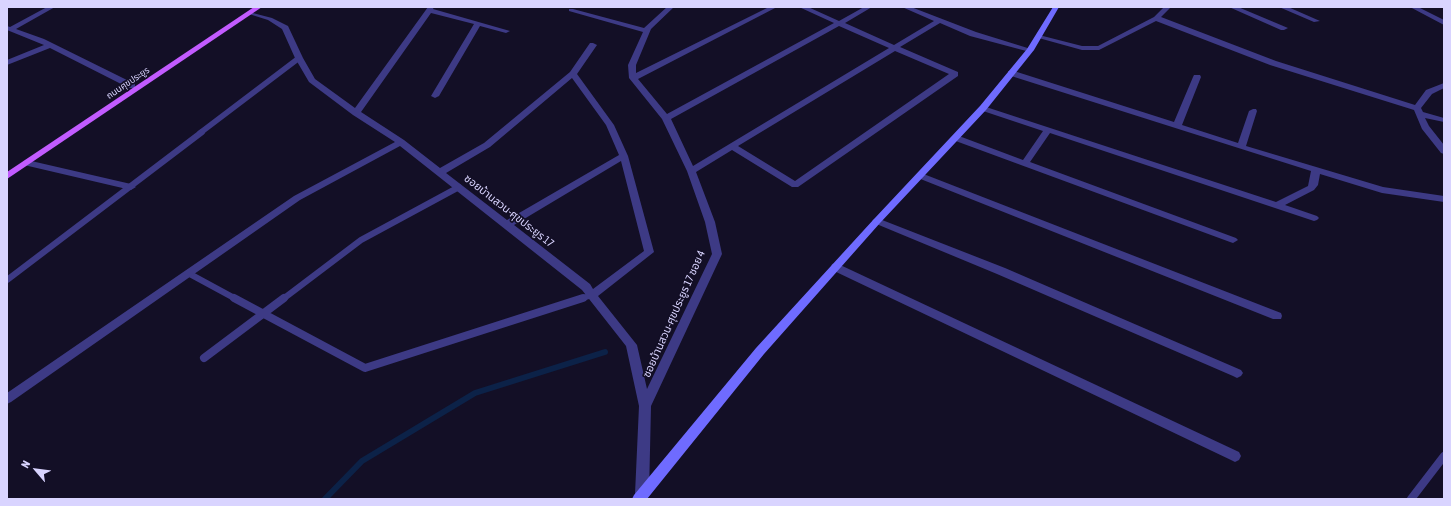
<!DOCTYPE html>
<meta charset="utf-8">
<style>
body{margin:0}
#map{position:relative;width:1451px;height:506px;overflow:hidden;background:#130f26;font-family:"Asap Condensed",sans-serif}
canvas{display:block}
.frame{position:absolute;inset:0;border:8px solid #d9d4ff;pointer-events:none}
.north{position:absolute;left:16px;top:450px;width:40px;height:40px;-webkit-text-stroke:3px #130f26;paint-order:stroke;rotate:298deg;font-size:11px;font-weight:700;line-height:16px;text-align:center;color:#d9d4ff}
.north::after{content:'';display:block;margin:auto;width:14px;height:18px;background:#d9d4ff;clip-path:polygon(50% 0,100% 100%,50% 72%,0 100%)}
</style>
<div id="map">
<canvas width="1451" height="506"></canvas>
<div class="frame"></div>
<div class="north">N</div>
</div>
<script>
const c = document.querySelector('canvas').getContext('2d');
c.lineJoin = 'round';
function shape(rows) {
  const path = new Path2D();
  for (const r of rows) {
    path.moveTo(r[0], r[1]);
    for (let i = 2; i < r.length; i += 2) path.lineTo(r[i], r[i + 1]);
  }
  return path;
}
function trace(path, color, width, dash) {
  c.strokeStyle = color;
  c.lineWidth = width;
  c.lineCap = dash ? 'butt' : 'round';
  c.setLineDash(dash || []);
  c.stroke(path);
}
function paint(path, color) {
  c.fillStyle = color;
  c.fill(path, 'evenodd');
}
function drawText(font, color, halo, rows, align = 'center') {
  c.font = font + ' "Asap Condensed","Noto Sans Thai",sans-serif';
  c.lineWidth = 3.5;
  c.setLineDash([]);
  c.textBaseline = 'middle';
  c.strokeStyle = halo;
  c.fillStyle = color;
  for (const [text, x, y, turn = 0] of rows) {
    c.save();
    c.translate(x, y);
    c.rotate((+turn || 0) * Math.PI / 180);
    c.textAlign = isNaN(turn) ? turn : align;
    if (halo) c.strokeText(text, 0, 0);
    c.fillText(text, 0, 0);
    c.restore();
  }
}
const stream = shape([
 [325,499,362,461,475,393,605,352]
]);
const laneFar2 = shape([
 [200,133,299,58]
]);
const laneFar1 = shape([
 [188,273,236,299],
 [7,280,202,132],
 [283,299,361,240,459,187],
 [580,299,592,295]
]);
const lane = shape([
 [234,298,365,368,583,298],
 [204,358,284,298],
 [1411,499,1444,456]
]);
const street = shape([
 [47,7,55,7,16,29,44,39,135,84,135,88,129,88,50,48,7,65,7,60,44,45,7,30,7,26,10,27,47,7],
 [428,7,434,7,433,9,510,31,506,33,480,26,439,96,435,98,431,96,474,24,431,13,361,112,404,140,440,168,484,143,570,72,590,43,593,43,597,45,577,74,614,125,628,156,654,252,598,296,637,345,647,389,712,254,705,222,687,171,662,119,629,78,628,65,643,32,569,11,569,9,573,9,644,28,667,7,674,7,651,29,636,65,636,73,769,7,777,7,638,79,667,114,834,23,799,7,808,7,839,21,864,7,872,7,845,23,894,45,934,21,902,7,911,7,976,32,1034,50,1030,52,970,36,940,23,900,47,958,72,958,76,798,187,792,187,732,150,696,172,715,222,722,254,651,406,649,494,645,499,637,498,635,494,639,406,626,346,582,290,400,146,300,200,11,402,7,404,7,393,294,196,395,142,353,115,309,82,295,58,282,29,268,20,249,14,249,12,272,18,288,26,303,58,315,79,355,108,428,7],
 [839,26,889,48,693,166,671,119,839,26],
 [895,51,949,74,795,181,738,146,895,51],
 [572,78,606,125,619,155,507,220,446,173,490,147,572,78],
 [621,161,644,251,593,289,590,284,514,225,621,161],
 [1164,7,1171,7,1161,17,1276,61,1415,105,1426,90,1444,83,1444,88,1432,94,1421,108,1423,112,1444,118,1444,122,1425,118,1429,126,1444,145,1444,154,1441,153,1422,129,1414,110,1270,65,1156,21,1099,50,1082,50,1035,37,1039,35,1082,46,1098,46,1154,17,1164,7],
 [1229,7,1238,7,1288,28,1284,30,1281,30,1229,7],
 [1279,7,1288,7,1320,21,1314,22,1279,7],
 [1410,7,1418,7,1444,20,1444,25,1410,7],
 [1008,71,1014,71,1174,122,1193,77,1194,75,1200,75,1201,77,1182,125,1238,143,1249,111,1253,109,1256,109,1257,111,1246,146,1383,187,1444,196,1444,202,1382,193,1320,174,1318,185,1314,190,1285,205,1317,216,1319,218,1317,220,1314,221,1050,133,1030,162,1236,238,1238,240,1233,243,1230,242,953,140,952,138,953,136,959,136,1023,160,1043,131,980,110,979,108,983,106,1276,202,1308,186,1311,171,1008,75,1008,71],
 [27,160,131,184,136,187,131,190,24,165,23,163,24,161,27,160],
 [921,173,1281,313,1282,316,1281,319,1273,319,918,178,916,176,921,173],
 [877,218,1005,268,1241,370,1243,373,1241,376,1237,378,1233,376,997,274,874,223,872,221,874,219,877,218],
 [836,263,1239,452,1241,456,1239,460,1235,462,1231,460,832,270,831,267,832,264,836,263]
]);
const secondary = shape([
 [1053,7,1059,7,1034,50,986,110,880,223,764,354,647,499,632,499,634,495,756,348,874,219,980,106,1027,49,1053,7]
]);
const primary = shape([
 [254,7,262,7,7,179,7,172,254,7]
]);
const farStreetnames = [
 ["ถนนศุขประยูร",128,83,-34]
];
const streetNames = [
 ["ซอยบ้านสวน-ศุขประยูร 17",509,211,38],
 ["ซอยบ้านสวน-ศุขประยูร 17 ซอย 4",674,314,-66]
];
trace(stream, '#0c2248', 6);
trace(laneFar2, '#3d3a85', 5.5);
trace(laneFar1, '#3d3a85', 6);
trace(lane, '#3d3a85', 8);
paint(street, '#3d3a85');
paint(secondary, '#6f6bff');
paint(primary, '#c25bff');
drawText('9px', '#d9d4ff', '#130f26', farStreetnames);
drawText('11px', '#d9d4ff', '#130f26', streetNames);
</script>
